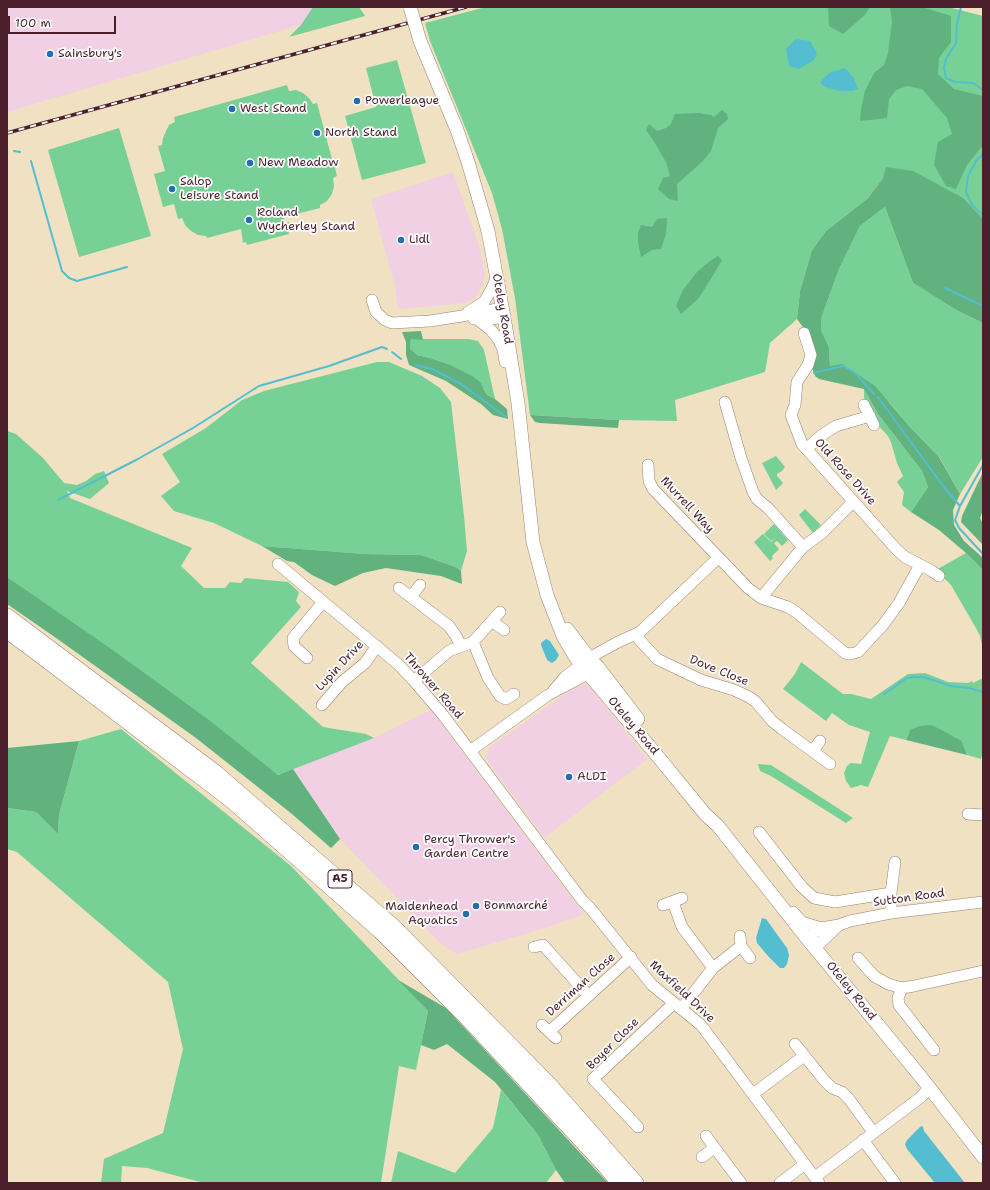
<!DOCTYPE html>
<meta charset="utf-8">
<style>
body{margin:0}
#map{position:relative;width:990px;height:1190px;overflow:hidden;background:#efe1c2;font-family:"Shantell Sans",sans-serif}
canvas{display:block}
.frame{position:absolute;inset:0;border:8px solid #4a1f2b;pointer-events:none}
.scale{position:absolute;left:8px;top:16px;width:108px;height:18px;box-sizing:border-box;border:2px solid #4a1f2b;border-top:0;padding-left:5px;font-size:12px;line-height:14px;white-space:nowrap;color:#4a1f2b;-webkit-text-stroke:3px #fff;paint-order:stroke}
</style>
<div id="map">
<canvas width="990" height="1190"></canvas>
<div class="frame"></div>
<div class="scale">100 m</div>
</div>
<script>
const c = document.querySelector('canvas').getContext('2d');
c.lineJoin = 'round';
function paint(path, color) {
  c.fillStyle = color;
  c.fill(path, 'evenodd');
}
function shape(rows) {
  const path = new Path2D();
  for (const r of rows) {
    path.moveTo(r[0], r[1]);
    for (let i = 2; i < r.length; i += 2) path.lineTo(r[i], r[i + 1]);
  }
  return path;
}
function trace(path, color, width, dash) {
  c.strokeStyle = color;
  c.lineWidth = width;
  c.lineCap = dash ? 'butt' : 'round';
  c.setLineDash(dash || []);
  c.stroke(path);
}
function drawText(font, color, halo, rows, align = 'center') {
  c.font = font + ' "Shantell Sans",sans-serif';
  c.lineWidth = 3.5;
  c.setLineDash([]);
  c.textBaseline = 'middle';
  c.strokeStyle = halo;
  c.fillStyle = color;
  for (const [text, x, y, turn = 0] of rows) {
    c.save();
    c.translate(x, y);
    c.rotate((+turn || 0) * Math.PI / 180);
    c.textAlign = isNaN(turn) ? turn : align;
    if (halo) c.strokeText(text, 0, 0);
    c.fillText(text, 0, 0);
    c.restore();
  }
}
const built = shape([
 [7,7,344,7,344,12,7,112],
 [453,172,478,243,485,273,482,286,475,298,466,303,398,309,395,286,371,199],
 [587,683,647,759,544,838,486,759,487,753,490,747,571,690],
 [431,710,523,833,584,914,545,928,457,954,442,945,340,839,293,769,374,738]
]);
const green = shape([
 [313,7,359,7,365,16,289,37,301,25],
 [486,7,948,7,983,16,983,226,883,178,868,198,826,231,812,250,800,291,797,319,770,343,765,372,675,400,677,421,619,420,530,415,515,298,502,229,492,193,430,41,425,23],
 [397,60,426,163,362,180,345,116,376,107,366,68],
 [287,85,289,91,296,90,303,93,309,98,313,104,317,103,332,159,335,159,337,167,335,168,337,176,333,178,334,186,332,194,327,201,320,205,320,208,284,217,285,223,289,222,291,228,288,229,289,234,247,245,246,242,243,243,241,229,207,238,206,236,198,235,191,231,185,225,182,218,178,219,174,204,163,207,154,174,165,171,158,146,162,145,163,138,166,131,169,125,175,122,174,117],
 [119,128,151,236,79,257,48,150],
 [885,207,913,283,958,311,983,323,983,457,960,494,940,458,910,427,890,403,830,366,829,347,821,330,821,319,839,269,860,226],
 [411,339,468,339,478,341,484,350,495,399,487,395,485,390,471,376,451,365,430,358,417,355,410,348],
 [377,362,389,362,422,376,440,388,451,402,464,516,467,551,461,571,456,567,421,555,365,554,262,546,214,523,174,511,161,496,180,482,162,454,206,428,242,400,264,391],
 [864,389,878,414,922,471,928,487,911,512,902,505,904,492,897,482,903,476,897,463,891,442,888,436,877,424,864,398],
 [7,431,16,434,43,458,64,483,77,485,86,481,95,474,104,471,109,483,90,499,67,491,70,498,192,548,181,566,204,588,225,588,230,582,241,583,245,578,288,582,299,592,296,601,301,607,251,663,323,727,366,734,374,738,278,775,7,577],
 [776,456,785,467,782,471,777,474,777,476,783,483,776,490,762,463],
 [805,509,821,525,813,533,799,515],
 [774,524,788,540,782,546,777,541,774,543,779,549,772,556,773,558,770,561,754,542,763,534,771,542,775,538,771,541,764,534],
 [966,553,983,570,983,650,980,636,976,628,951,585,936,570],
 [801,662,843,694,851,694,871,699,908,674,925,673,948,682,968,683,972,681,973,683,983,678,983,754,982,754,981,759,967,755,962,741,944,731,910,730,906,740,890,736,868,787,861,785,851,788,846,781,844,773,847,766,851,763,861,764,870,732,849,725,832,713,826,721,783,689,795,674],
 [121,729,291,866,428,1011,416,1070,399,1066,381,1183,204,1183,147,1168,122,1166,121,1183,101,1183,104,1159,163,1133,183,1049,168,982,17,852,7,849,7,808,36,812,58,834,59,815,79,741],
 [758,764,771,765,853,818,846,823,771,776,760,771],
 [501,1090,538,1135,556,1170,546,1183,391,1183,398,1151,455,1173,493,1128]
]);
const forest = shape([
 [828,7,870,7,865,15,843,34,829,26],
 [890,7,922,7,951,16,951,42,939,58,938,74,954,89,983,96,983,145,967,165,956,189,946,186,934,165,938,142,952,134,947,118,922,89,907,86,896,90,889,99,887,118,860,121,861,109,865,91,874,73,884,65,888,53,892,22],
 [722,110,727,114,728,119,718,128,711,151,702,162,677,184,678,201,669,199,658,189,663,178,670,176,666,162,653,140,646,130,649,124,657,131,666,128,671,124,675,114,699,113,711,115,714,117],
 [886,167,913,171,963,198,983,219,983,323,958,311,913,283,885,207,860,226,839,269,821,319,821,330,829,347,830,366,842,364,875,386,910,427,939,457,960,494,953,510,954,525,964,541,983,558,983,570,966,553,939,530,911,512,928,487,922,471,878,414,864,389,819,379,815,376,812,368,806,331,797,319,800,291,812,250,826,231,868,198,883,178],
 [667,218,666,234,661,249,652,250,641,257,638,242,638,233,641,225,652,227,657,219],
 [718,256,722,260,709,282,698,299,681,314,676,306,683,290,697,272,710,261],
 [421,331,423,340,411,339,410,348,417,355,430,358,451,365,472,376,480,382,487,395,495,399,507,409,508,419,493,415,481,404,446,381,409,365,406,355,406,342,402,332],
 [530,415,619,420,618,428,540,423,535,422],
 [983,472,983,510,980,518,983,524,983,545,961,522,962,516],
 [262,546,365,554,421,555,456,567,461,571,462,584,441,576,386,568,363,573,335,586,312,575,294,562,287,561],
 [7,577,114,651,209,720,278,775,293,769,340,839,331,848,292,814,196,738,59,640,7,604],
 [931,725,944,731,962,741,967,755,906,740,910,730,920,726],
 [79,741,59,815,58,834,36,812,7,808,7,748],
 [398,980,446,1008,608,1183,565,1183,556,1170,538,1135,495,1082,447,1044,434,1050,421,1045,428,1011]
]);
const water = shape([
 [796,39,810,41,817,54,814,60,799,69,789,66,786,49],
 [845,68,854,78,858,89,853,91,840,91,825,87,820,82,829,73],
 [546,639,550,641,559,655,556,660,552,663,547,660,541,645,541,643],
 [762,918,766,919,787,948,789,955,787,964,784,968,780,968,768,956,757,943,756,938],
 [921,1126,923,1127,924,1131,965,1183,935,1183,907,1149,905,1144,907,1140]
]);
const stream = shape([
 [961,7,957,24,956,43,946,59,944,68,946,78,955,82,973,83,983,90],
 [14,151,20,152],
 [983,154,976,161,968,176,966,192,972,205,983,215],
 [31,161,62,271,69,278,77,281,127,267],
 [945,288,983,306],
 [392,352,401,359],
 [416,365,432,369,461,384,506,417],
 [814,373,843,366,855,373,874,394],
 [878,397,943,486,960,506],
 [983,465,960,506,955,520,959,528,983,554],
 [58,500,136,460,193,428,259,386,329,366,382,347,387,349],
 [884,694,907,678,913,677,923,677,951,686,969,688,983,692]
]);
const minor = shape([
 [372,300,376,312,385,320,392,323,430,321,462,316,502,308],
 [468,312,484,302,491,290,497,277],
 [474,319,491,319,504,317],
 [478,320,491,330,498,339,503,349,505,362],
 [804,333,811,355,808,365,797,382,795,405,791,415,802,444,897,550,905,557,932,571,939,576],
 [725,402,741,458,753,492,757,499,768,508,803,547],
 [864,405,874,425],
 [806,449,822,435,836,426,870,416],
 [648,465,649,481,653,489,748,588,761,598,788,607,796,612,845,653,850,654,858,652,883,625,899,603,920,565],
 [278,564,399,665,414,681,443,715,582,900,591,909,652,985,701,1025,819,1183],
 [399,588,449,626,456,636,461,646],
 [411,597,420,585],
 [761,598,803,547,822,533,853,502],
 [493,622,504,630],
 [635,635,657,659,701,680,734,690,749,697,756,702,772,721,782,729,830,764],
 [473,642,488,678,500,696,506,699,514,694],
 [307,658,294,646,293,638,323,602],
 [589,658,618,642,640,632,718,558],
 [414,681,449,651,473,642,500,612],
 [554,690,565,677,581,665],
 [322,705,342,682,365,663,377,646],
 [470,751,548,695,588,674],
 [813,751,820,741],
 [968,814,983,815],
 [759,832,802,887,814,898,835,902,891,893],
 [673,902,682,927,713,968],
 [663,905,682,898],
 [793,912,802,922,821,928],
 [891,913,891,893,895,862],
 [740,936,741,946,750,958],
 [809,941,814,933,821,928,839,925,850,921,891,913,983,902],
 [534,947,543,945,588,995],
 [815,948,839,925],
 [858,958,874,976,888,984,902,988,914,986,983,971],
 [902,988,898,998,899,1005,934,1050],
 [681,1009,713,968,741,946],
 [542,1025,556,1038],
 [550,1031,631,957],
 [795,1044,824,1080,832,1088,842,1092,849,1099,873,1132],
 [753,1094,804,1056],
 [638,1127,593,1079,673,1004],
 [706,1136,741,1183],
 [863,1140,895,1183],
 [702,1157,714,1148],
 [815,1177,921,1097,929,1088],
 [780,1183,805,1164]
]);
const major = shape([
 [420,41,457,130,468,162,488,231,504,317,518,403,533,542,547,595,563,636,574,655,581,665,660,759,705,814,718,826,809,941,921,1077,983,1157],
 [567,629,589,658,598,667,638,719]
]);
const highway = shape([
 [7,616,215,772,394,927,548,1083,636,1183],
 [7,631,33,650,232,801,380,931,464,1015,603,1164,619,1183]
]);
const rail = shape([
 [7,133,466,7]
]);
const majorBridge = shape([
 [410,7,420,41]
]);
const markers = [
 [50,54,4,"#1f6fb2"],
 [357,101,4,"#1f6fb2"],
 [232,109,4,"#1f6fb2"],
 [317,133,4,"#1f6fb2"],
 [250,163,4,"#1f6fb2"],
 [172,189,4,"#1f6fb2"],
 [249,220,4,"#1f6fb2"],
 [401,240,4,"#1f6fb2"],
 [569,777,4,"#1f6fb2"],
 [416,847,4,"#1f6fb2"],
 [476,906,4,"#1f6fb2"],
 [466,914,4,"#1f6fb2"]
];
const shields = [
 [340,879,24]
];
const shieldNames = [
 ["A5",340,879]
];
const poiNames = [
 ["Sainsbury's",58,54],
 ["Powerleague",365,101],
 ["West Stand",240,109],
 ["North Stand",325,133],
 ["New Meadow",258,163],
 ["Salop",180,182],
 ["Leisure Stand",180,196],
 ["Roland",257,213],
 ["Wycherley Stand",257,227],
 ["Lidl",409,240],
 ["ALDI",577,777],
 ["Percy Thrower's",424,840],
 ["Garden Centre",424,854],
 ["Bonmarché",484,906],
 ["Maidenhead",458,907,"right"],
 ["Aquatics",458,921,"right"]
];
const streetNames = [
 ["Oteley Road",502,309,80],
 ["Old Rose Drive",845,472,48],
 ["Murrell Way",687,505,47],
 ["Lupin Drive",340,666,-47],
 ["Dove Close",719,671,22],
 ["Thrower Road",433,686,49],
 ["Oteley Road",633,726,50],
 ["Sutton Road",909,898,-8],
 ["Derriman Close",581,985,-42],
 ["Oteley Road",851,991,51],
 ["Maxfield Drive",682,992,43],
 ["Boyer Close",613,1044,-45]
];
paint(built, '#f1d0e3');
paint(green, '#77d096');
paint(forest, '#61b27f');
paint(water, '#54bed0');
trace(stream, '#54bed0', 2);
trace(minor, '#9c8076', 12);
trace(major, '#9c8076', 14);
trace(highway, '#9c8076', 16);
trace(minor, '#fff', 11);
trace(major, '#fff', 13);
trace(highway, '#fff', 15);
trace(rail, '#4a1f2b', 3.5);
trace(rail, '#fff', 2, [6]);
trace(majorBridge, '#9c8076', 14, []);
trace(majorBridge, '#fff', 13);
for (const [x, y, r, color] of markers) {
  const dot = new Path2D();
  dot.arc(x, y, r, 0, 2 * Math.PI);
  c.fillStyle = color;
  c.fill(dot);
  trace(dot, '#fff', 1.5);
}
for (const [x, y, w] of shields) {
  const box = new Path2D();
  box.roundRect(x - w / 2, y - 9, w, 18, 3);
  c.fillStyle = '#fff';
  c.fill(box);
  trace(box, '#4a1f2b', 1);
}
drawText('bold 11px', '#4a1f2b', null, shieldNames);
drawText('12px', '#4a1f2b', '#fff', poiNames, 'left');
drawText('12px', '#4a1f2b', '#fff', streetNames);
</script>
